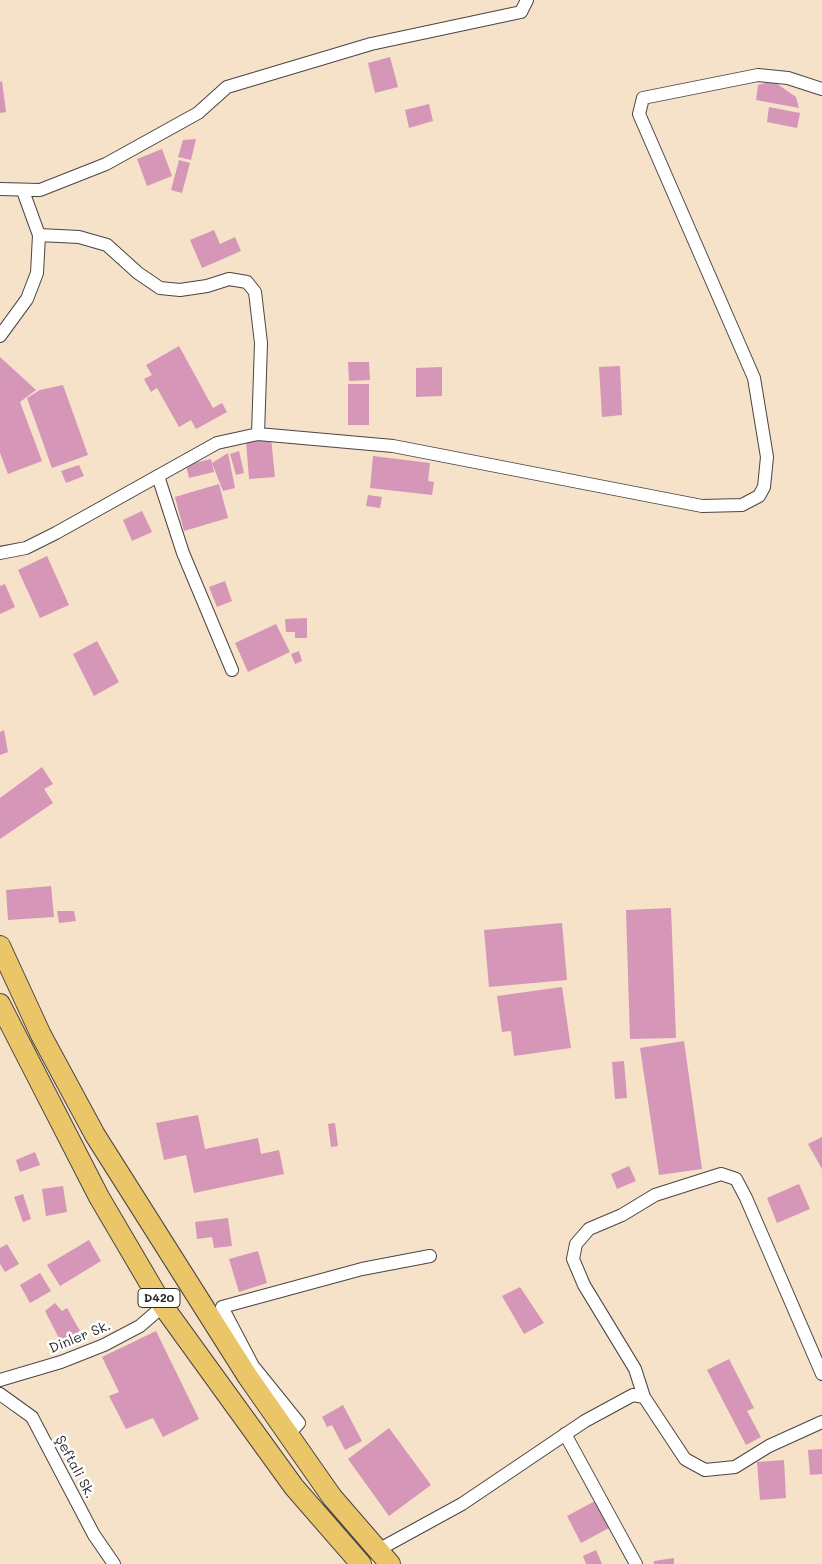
<!DOCTYPE html>
<meta charset="utf-8">
<style>
body{margin:0}
canvas{display:block;background:#f6e1c9}
</style>
<canvas width="822" height="1564"></canvas>
<script>
const c = document.querySelector('canvas').getContext('2d');
c.lineJoin = 'round';
function fill(path, color) { c.fillStyle = color; c.fill(path, 'evenodd'); }
const poly = rows => new Path2D(rows.map(r => 'M' + r).join(''));
function stroke(path, color, width, dash) { c.strokeStyle = color; c.lineWidth = width; c.lineCap = dash ? 'butt' : 'round'; c.setLineDash(dash || []); c.stroke(path); }
function write(font, color, halo, rows, align = 'center') {
  c.font = font + ' Mali,sans-serif'; c.lineWidth = 5; c.setLineDash([]); c.textBaseline = 'middle'; c.strokeStyle = halo; c.fillStyle = color; for (const [text, x, y, turn = 0] of rows) {
    c.save(); c.translate(x, y); c.rotate((+turn || 0) * Math.PI / 180); c.textAlign = isNaN(turn) ? turn : align; if (halo) c.strokeText(text, 0, 0); c.fillText(text, 0, 0); c.restore();
  }
}
const building = poly([
 [390,57,398,87,375,93,368,63],
 [2,81,6,112,0,113,0,82],
 [773,81,796,97,799,108,756,100,758,85],
 [429,104,433,121,409,128,405,110],
 [769,107,800,113,797,128,767,122],
 [196,139,191,160,178,157,183,140],
 [162,149,172,176,147,186,137,159],
 [179,160,190,163,182,193,171,190],
 [214,230,220,244,235,237,241,251,202,268,190,240],
 [179,346,213,408,222,403,227,412,196,429,191,420,179,427,157,388,151,392,144,379,152,375,146,365],
 [0,357,36,390,20,402,42,461,8,474,0,453],
 [348,362,369,362,370,380,349,381],
 [620,366,622,415,602,417,599,367],
 [442,367,442,396,416,397,416,368],
 [348,384,369,384,369,425,348,425],
 [63,385,88,455,52,468,27,398,40,390],
 [271,438,275,477,249,479,246,441],
 [239,451,244,473,236,475,230,454],
 [228,453,235,488,223,491,212,463],
 [373,456,430,463,428,481,434,482,432,495,370,488],
 [211,459,214,472,189,478,186,465],
 [79,465,84,476,66,483,61,471],
 [219,484,228,518,184,531,175,497],
 [368,495,382,497,380,508,366,506],
 [142,511,152,532,132,541,123,520],
 [47,556,69,605,40,618,18,570],
 [225,581,232,601,217,607,209,587],
 [5,584,15,607,0,614,0,586],
 [307,618,307,638,295,638,295,632,286,632,285,619],
 [276,624,290,652,248,672,235,643],
 [97,641,119,682,94,696,73,654],
 [299,651,302,661,295,664,291,654],
 [4,730,8,752,0,755,0,732],
 [42,767,53,784,44,789,53,803,0,839,0,798],
 [51,886,54,917,8,920,6,890],
 [671,908,676,1038,630,1039,626,910],
 [57,911,74,911,76,921,59,923],
 [562,923,567,980,489,987,484,930],
 [562,987,571,1048,514,1056,511,1031,502,1032,497,996],
 [684,1041,702,1169,659,1175,640,1048],
 [624,1061,627,1098,615,1099,612,1062],
 [198,1115,205,1149,258,1138,261,1154,279,1150,284,1174,194,1193,186,1155,164,1160,156,1123],
 [335,1123,338,1146,331,1147,328,1124],
 [822,1137,822,1169,808,1144],
 [35,1152,40,1165,20,1172,16,1160],
 [629,1166,636,1181,617,1189,611,1174],
 [799,1184,810,1209,777,1223,767,1198],
 [63,1186,67,1212,46,1216,42,1189],
 [23,1194,31,1219,23,1222,14,1197],
 [228,1218,232,1246,214,1248,212,1237,197,1239,195,1222],
 [89,1240,101,1261,60,1286,47,1265],
 [7,1244,19,1264,5,1272,0,1264,0,1248],
 [258,1251,267,1283,239,1292,229,1259],
 [40,1273,51,1291,30,1303,20,1285],
 [520,1287,544,1323,524,1334,502,1296],
 [55,1303,62,1311,67,1308,80,1331,61,1342,45,1311],
 [156,1331,199,1419,163,1437,153,1418,126,1429,109,1396,119,1392,102,1357],
 [729,1359,754,1408,747,1411,761,1437,746,1445,707,1370],
 [343,1405,362,1441,345,1450,332,1425,327,1427,322,1417],
 [389,1428,431,1485,389,1516,348,1459],
 [822,1449,822,1474,810,1475,808,1450],
 [784,1460,786,1498,760,1500,757,1462],
 [595,1501,609,1528,581,1543,567,1516],
 [596,1550,602,1564,586,1564,583,1556],
 [674,1558,674,1564,654,1564,654,1561]
]);
const minor = poly([
 [0,189,40,190,106,164,198,113,227,87,371,44,521,12,527,0],
 [39,235,79,237,107,245,138,273,160,288,180,290,207,286,229,279,247,282,255,292,261,343,258,434],
 [0,336,27,299,37,273,39,235,23,191],
 [158,476,183,553,232,670],
 [0,553,26,548,56,533,217,443,258,434,393,446,702,506,742,505,759,496,764,487,767,457,754,378,639,114,643,98,758,75,788,78,822,89],
 [0,1380,61,1362,104,1345,140,1326,163,1306],
 [0,1394,32,1417,94,1535,114,1564],
 [644,1397,635,1369,584,1285,573,1259,576,1244,589,1229,622,1215,655,1195,721,1174,736,1179,746,1198,822,1374],
 [565,1434,636,1564],
 [288,1435,299,1423,253,1366,222,1307,362,1269,430,1256],
 [378,1550,462,1504,585,1421,633,1395,644,1397,685,1459,705,1470,735,1467,769,1446,822,1422]
]);
const trunk = poly([
 [0,946,41,1035,95,1135,248,1377,332,1497,390,1564],
 [0,1004,99,1197,163,1306,294,1487,361,1564]
]);
const shields = [
 [159,1298,42]
];
const shieldNames = [
 ["D420",159,1298]
];
const streetNames = [
 ["Dinler Sk.",80,1337,-22],
 ["Şeftali Sk.",75,1467,62]
];
fill(building, '#d596b8');
stroke(minor, '#494643', 14);
stroke(trunk, '#494643', 22);
stroke(minor, '#fff', 12);
stroke(trunk, '#ebc669', 20);
for (const [x, y, w] of shields) { const box = new Path2D(); box.roundRect(x - w / 2, y - 9.5, w, 19, 4); c.fillStyle = '#fff'; c.fill(box); stroke(box, '#2b2b2b', 1); }
write('bold 12px', '#2b2b2b', null, shieldNames);
write('14px', '#2b2b2b', '#fff', streetNames);
</script>
